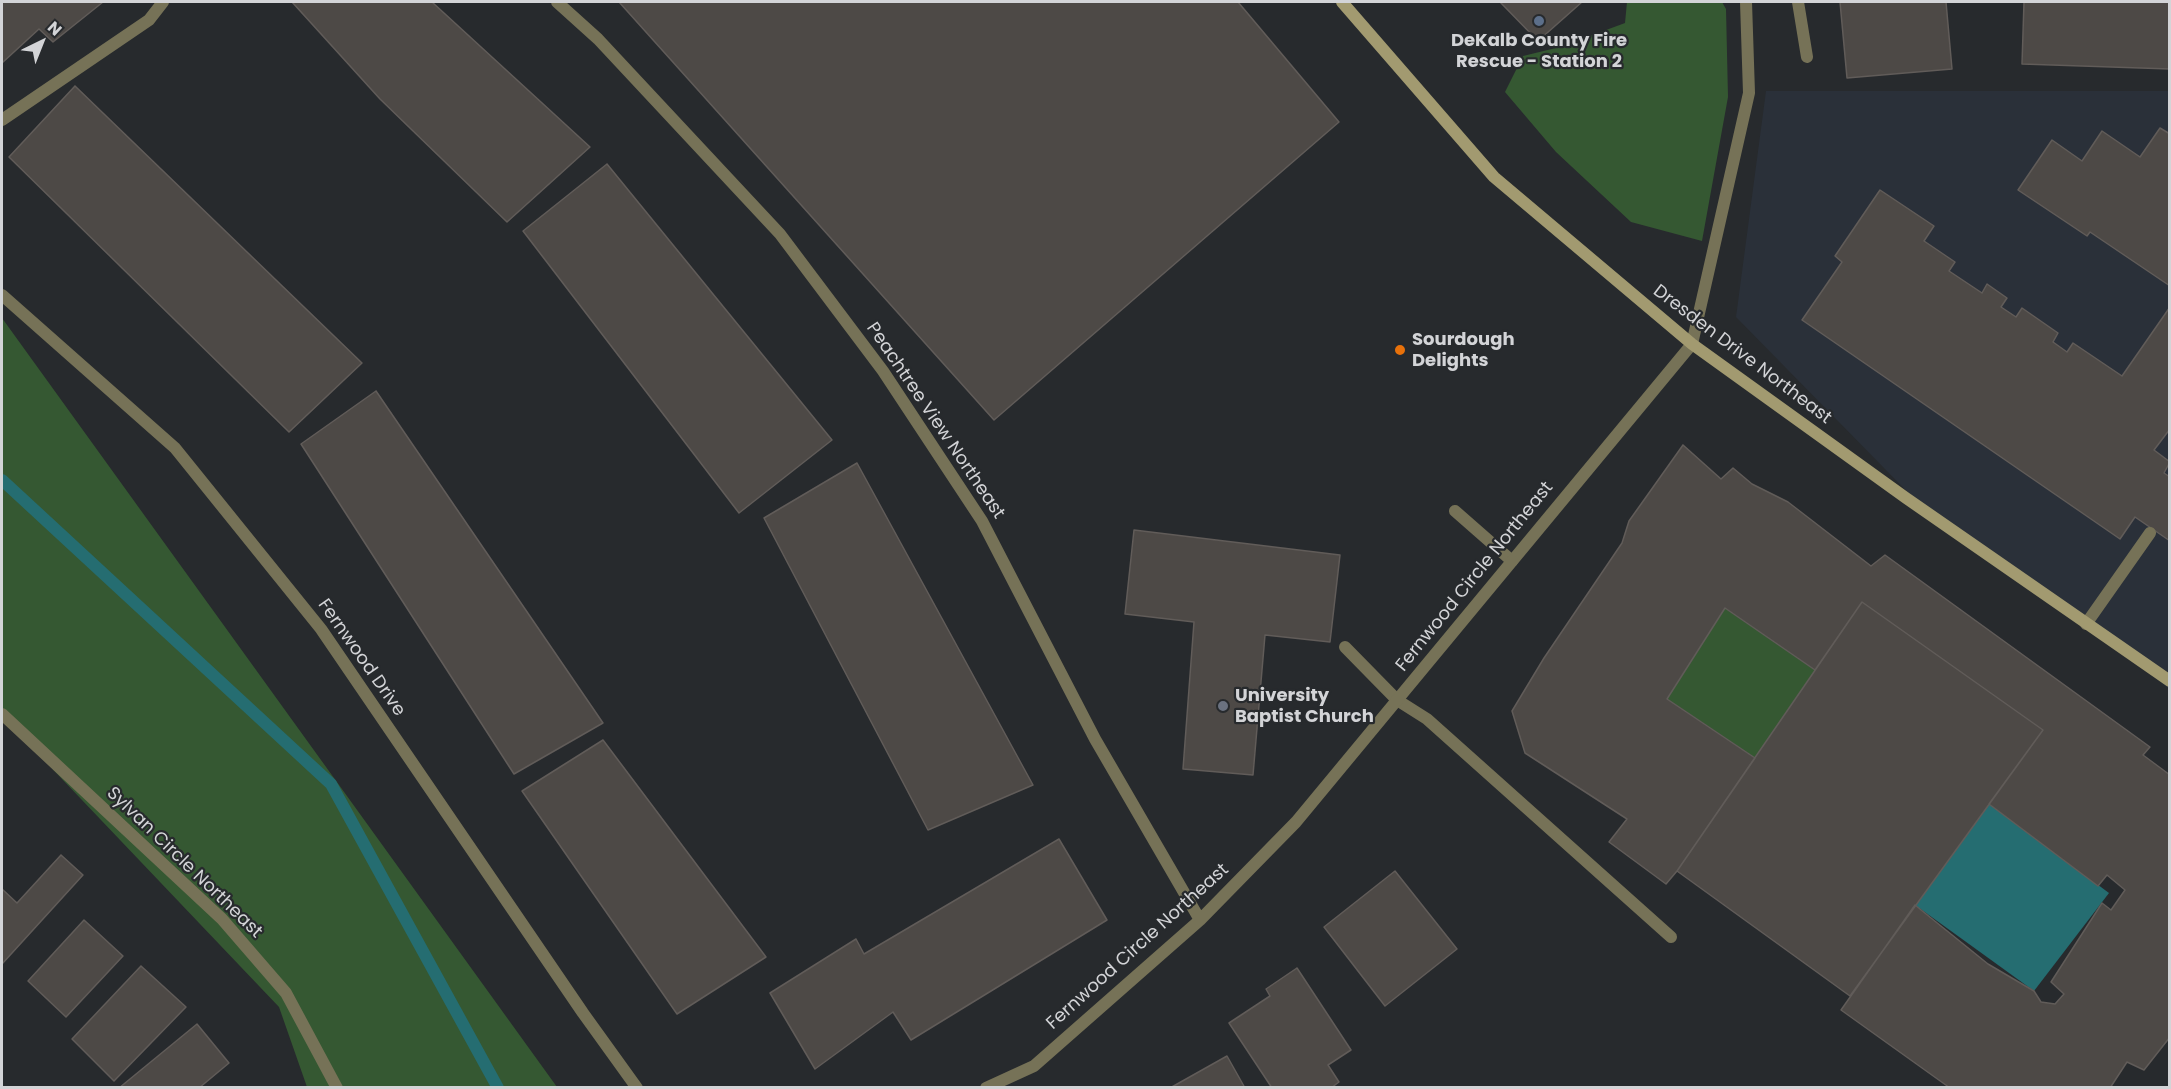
<!DOCTYPE html>
<style>
body{margin:0}
#map{position:relative;width:2171px;height:1089px;overflow:hidden;background:#272a2d;font-family:Poppins,sans-serif}
canvas{display:block}
.frame{position:absolute;inset:0;border:3px solid #d3d4d7;pointer-events:none}
.north{position:absolute;left:12px;top:12px;width:60px;height:60px;-webkit-text-stroke:4px #272a2d;paint-order:stroke;rotate:43deg;font-size:16px;font-weight:700;line-height:24px;text-align:center;color:#d3d4d7}
.north::after{content:'';display:block;margin:auto;width:21px;height:27px;background:#d3d4d7;clip-path:polygon(50% 0,100% 100%,50% 72%,0 100%)}
</style>
<div id="map">
<canvas width="2171" height="1089"></canvas>
<div class="frame"></div>
<div class="north">N</div>
</div>
<script>
const c = document.querySelector('canvas').getContext('2d');
c.lineJoin = 'round';
function fill(path, color) { c.fillStyle = color; c.fill(path, 'evenodd'); }
const poly = rows => new Path2D(rows.map(r => 'M' + r).join(''));
function stroke(path, color, width, dash) { c.strokeStyle = color; c.lineWidth = width; c.lineCap = dash ? 'butt' : 'round'; c.setLineDash(dash || []); c.stroke(path); }
function write(font, color, halo, rows, align = 'center') {
  c.font = font + ' Poppins,sans-serif'; c.lineWidth = 4.5; c.setLineDash([]); c.textBaseline = 'middle'; c.strokeStyle = halo; c.fillStyle = color; for (const [text, x, y, turn = 0] of rows) {
    c.save(); c.translate(x, y); c.rotate((+turn || 0) * Math.PI / 180); c.textAlign = isNaN(turn) ? turn : align; if (halo) c.strokeText(text, 0, 0); c.fillText(text, 0, 0); c.restore();
  }
}
const built = poly([
 [1766,91,2169,91,2169,689,2113,642,1934,519,1736,317]
]);
const green = poly([
 [1627,2,1722,2,1726,9,1728,97,1702,241,1631,222,1556,152,1505,92,1523,56,1560,47,1625,23],
 [2,318,557,1087,307,1087,279,1007,2,716],
 [1725,608,1815,670,1755,758,1667,699]
]);
const water = poly([
 [1989,804,2109,893,2034,991,1915,905]
]);
const stream = poly([
 [2,480,331,784,498,1088]
]);
const building = poly([
 [2,2,103,2,53,42,39,29,2,63,2,2],
 [292,2,432,2,590,147,507,222,380,99,292,2],
 [619,2,1238,2,1339,122,994,420,619,2],
 [1500,2,1582,2,1538,41,1500,2],
 [1840,2,1946,2,1952,69,1847,78,1840,2],
 [2024,2,2170,2,2170,69,2022,64,2024,2],
 [75,86,362,363,289,432,9,157,75,86],
 [2160,128,2170,134,2170,286,2090,232,2087,236,2018,190,2052,140,2082,161,2102,131,2140,157,2160,128],
 [607,164,832,440,739,513,523,231,607,164],
 [1880,190,1934,226,1924,241,1955,262,1949,271,1982,293,1987,284,2007,298,2001,307,2016,317,2022,308,2058,333,2053,342,2067,352,2073,343,2122,376,2170,307,2170,429,2154,450,2170,462,2164,473,2170,477,2170,541,2135,517,2120,539,1802,320,1842,262,1835,256,1880,190],
 [376,391,603,723,514,774,301,444,376,391],
 [1683,445,1721,479,1733,468,1752,484,1788,502,1871,566,1885,555,2150,747,2143,755,2170,775,2170,1037,2144,1070,2127,1062,2110,1088,1950,1088,1841,1010,1915,905,1988,964,2034,991,2041,1002,2055,1004,2064,994,2051,982,2102,903,2111,910,2125,890,2107,875,2098,886,1989,804,2043,730,1862,602,1815,670,1725,608,1667,699,1755,758,1677,871,1666,884,1609,842,1627,819,1525,753,1512,711,1544,658,1622,543,1629,521,1683,445],
 [857,463,1033,785,928,830,764,518,857,463],
 [1134,530,1340,555,1330,642,1265,635,1253,775,1183,769,1194,622,1125,614,1134,530],
 [1862,602,2043,730,1850,996,1677,871,1862,602],
 [603,740,766,957,677,1014,522,791,603,740],
 [1059,839,1107,920,911,1040,893,1012,815,1069,770,993,856,939,864,954,1059,839],
 [61,855,83,875,2,964,2,889,17,903,61,855],
 [1395,871,1457,949,1385,1006,1324,927,1395,871],
 [84,920,123,956,66,1017,28,981,84,920],
 [141,966,186,1007,114,1081,72,1039,141,966],
 [1297,968,1351,1050,1328,1065,1339,1082,1331,1088,1272,1088,1229,1023,1270,996,1266,989,1297,968],
 [197,1024,229,1063,199,1088,119,1088,197,1024],
 [1227,1056,1245,1088,1170,1088,1227,1056]
]);
const lane = poly([
 [2,120,149,20,163,2],
 [1455,511,1512,561],
 [2086,624,2150,533],
 [1345,647,1397,700,1427,719,1671,937]
]);
const street = poly([
 [557,2,598,39,780,234,883,371,982,521,1095,739,1200,920],
 [1798,2,1807,57],
 [2,295,175,448,321,629,583,1013,637,1088],
 [2,714,222,919,286,993,337,1088],
 [986,1088,1034,1066,1200,920,1296,822,1692,344,1749,93,1746,2]
]);
const secondary = poly([
 [1342,2,1494,177,1692,344,1906,498,2170,681]
]);
const markers = [
 [1539,21,6,"#5c6f8a"],
 [1400,350,6,"#e8710a"],
 [1223,706,6,"#6b7280"]
];
const poiNames = [
 ["DeKalb County Fire",1539,41,"center"],
 ["Rescue - Station 2",1539,62,"center"],
 ["Sourdough",1412,340],
 ["Delights",1412,361],
 ["University",1235,696],
 ["Baptist Church",1235,717]
];
const streetNames = [
 ["Dresden Drive Northeast",1742,355,37],
 ["Peachtree View Northeast",935,421,56],
 ["Fernwood Circle Northeast",1475,577,-51],
 ["Fernwood Drive",361,658,55],
 ["Sylvan Circle Northeast",184,863,44],
 ["Fernwood Circle Northeast",1138,947,-42]
];
fill(built, '#2a3039');
fill(green, '#355832');
fill(water, '#256d71');
stroke(stream, '#256d71', 12);
fill(building, '#4d4946');
stroke(building, '#615c59', 1.5);
stroke(lane, '#767257', 12);
stroke(street, '#767257', 12);
stroke(secondary, '#a29a70', 12);
for (const [x, y, r, color] of markers) { const dot = new Path2D(); dot.arc(x, y, r, 0, 2 * Math.PI); c.fillStyle = color; c.fill(dot); stroke(dot, '#272a2d', 2); }
write('bold 18px', '#d3d4d7', '#272a2d', poiNames, 'left');
write('18px', '#d3d4d7', '#272a2d', streetNames);
</script>
